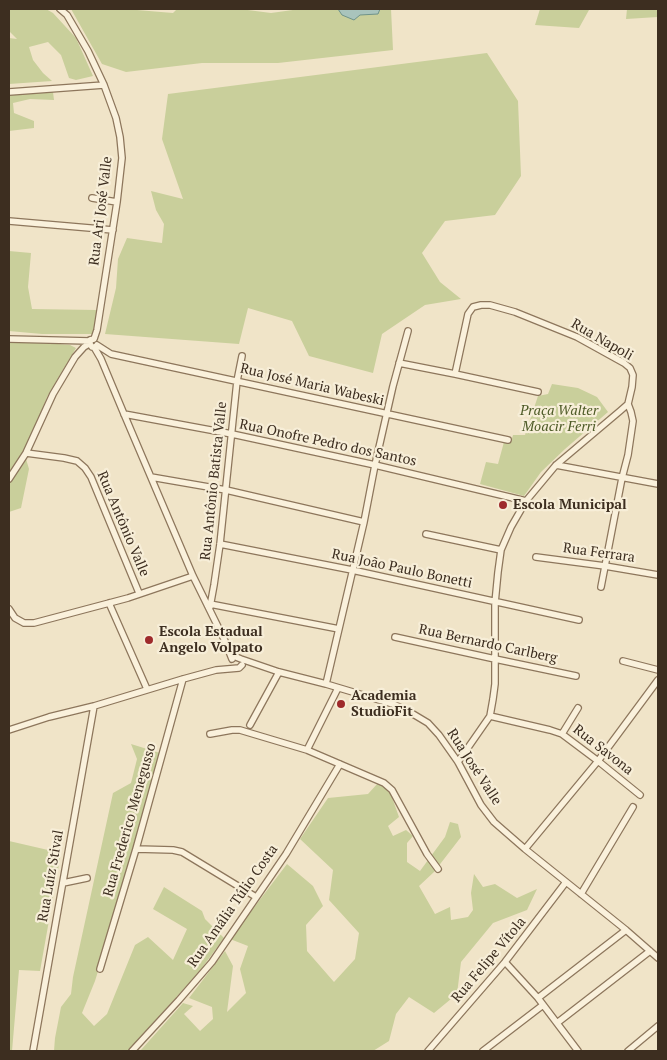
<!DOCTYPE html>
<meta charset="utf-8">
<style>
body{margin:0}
#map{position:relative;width:667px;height:1060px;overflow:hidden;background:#f0e4c8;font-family:"PT Serif",serif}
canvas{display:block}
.frame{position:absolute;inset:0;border:10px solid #3d2e20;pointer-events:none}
</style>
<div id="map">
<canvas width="667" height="1060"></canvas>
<div class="frame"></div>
</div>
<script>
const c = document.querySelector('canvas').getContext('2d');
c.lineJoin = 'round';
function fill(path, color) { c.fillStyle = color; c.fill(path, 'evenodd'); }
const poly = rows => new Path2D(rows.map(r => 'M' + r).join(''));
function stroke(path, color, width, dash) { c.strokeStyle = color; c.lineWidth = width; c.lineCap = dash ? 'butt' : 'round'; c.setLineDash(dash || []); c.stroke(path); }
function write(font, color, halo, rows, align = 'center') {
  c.font = font + ' "PT Serif",serif'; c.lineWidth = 4.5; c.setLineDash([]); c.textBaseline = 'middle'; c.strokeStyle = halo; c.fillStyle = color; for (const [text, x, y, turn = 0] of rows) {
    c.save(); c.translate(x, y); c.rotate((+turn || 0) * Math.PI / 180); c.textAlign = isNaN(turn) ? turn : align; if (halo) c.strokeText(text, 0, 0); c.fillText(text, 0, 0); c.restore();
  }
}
const green = poly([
 [9,9,46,9,53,13,76,38,93,76,76,80,69,78,61,55,48,42,29,47,33,60,43,73,52,81,9,84,9,38,17,39,9,31],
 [71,9,125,9,173,13,177,9,240,9,271,13,300,9,391,9,393,50,278,63,202,63,126,72,102,64],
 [540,9,589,9,589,10,579,28,535,25],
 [627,9,658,9,658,17,626,19],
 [487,53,518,101,521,176,495,215,445,221,422,253,440,282,461,299,425,305,382,334,373,373,309,356,292,321,248,308,239,344,105,334,116,288,118,259,127,238,162,243,164,224,156,210,151,191,183,199,162,139,168,94],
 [53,92,54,100,30,99,13,103,14,113,34,121,34,128,9,131,9,94],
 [9,251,31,253,28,287,32,309,97,310,94,334,42,334,9,331],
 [9,340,70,345,76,348,47,397,33,433,24,452,29,469,21,508,9,512],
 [552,384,578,388,597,397,608,412,565,449,541,472,524,496,480,484,486,462,498,464,504,442,511,442,513,435,525,435,538,396,548,394],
 [131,744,160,753,149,798,107,942,95,981,82,1013,94,1026,107,1014,135,945,148,937,173,960,187,929,153,909,164,887,202,911,205,919,224,938,199,972,128,1051,54,1051,55,1038,61,1007,71,994,73,977,113,793,131,783,137,759],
 [378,783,389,789,399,817,388,826,393,836,406,830,413,836,407,843,407,862,420,871,445,837,450,822,458,824,461,837,434,872,419,886,435,914,450,907,451,920,468,917,473,910,471,893,474,874,483,887,495,884,517,898,537,889,527,910,493,923,461,962,457,994,434,1013,409,997,396,1014,389,1041,373,1051,140,1051,183,1003,193,1006,184,1014,200,1031,213,1019,212,1007,189,998,225,951,233,966,227,1012,246,993,240,969,248,946,230,939,287,864,313,886,323,906,306,925,307,951,334,982,355,959,359,933,329,900,333,870,300,839,328,798,368,794],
 [9,841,61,853,40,971,19,970,12,1051,9,1051]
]);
const water = poly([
 [338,9,380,9,378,14,360,15,354,20,342,15,338,9]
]);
const minor = poly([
 [60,9,67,15,88,51,104,85,116,118,120,137,122,158,117,202,97,330,94,339,90,340,90,344,92,347,94,347,101,359,124,414,193,576,225,641,232,659],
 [9,92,104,85],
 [92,198,117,202],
 [9,221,113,230],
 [9,339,90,341],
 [97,345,111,354,508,440],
 [399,363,455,374,538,392],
 [455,374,468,314,473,307,481,305,490,305,515,312,577,337,624,363,630,368,633,375,632,387,628,404,631,412,633,421,628,455,622,478,601,587],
 [124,414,232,434,375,465,526,501],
 [26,453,64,458,77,461,85,468,91,477,139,593],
 [556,465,658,484],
 [151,477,226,490,364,522],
 [9,479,26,453,53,394,75,357,84,347,89,344],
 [426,534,501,550],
 [220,544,352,570,579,620],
 [536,557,605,566,658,575],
 [109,603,147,689],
 [210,604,339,629],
 [210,607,214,585,220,544,237,381,242,356],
 [9,609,15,618,24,623,34,623,128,598,193,576],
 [395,637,495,659,576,676],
 [230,648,236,657,241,659,279,672,326,684,393,704,408,711,428,723,439,735,458,762,481,805,494,822,525,849,626,930,658,958],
 [623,661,658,670],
 [326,684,364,522,375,465,393,386,408,331],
 [490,716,550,730,562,734,598,761,640,795],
 [250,725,279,672],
 [9,730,49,717,94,706,183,679,216,670,239,668,242,665],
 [210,734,232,730,240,730,250,733,307,750,384,783,392,790,427,854,438,869],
 [562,734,578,708],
 [307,750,338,688],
 [458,762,490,716,493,699,495,684,495,603,498,572,501,550,511,527,526,501,556,465,620,411,628,404],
 [136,849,173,850,182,852,256,897],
 [525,849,598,761,658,680],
 [63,883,87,878],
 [581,894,633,807],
 [505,962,538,998,578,1051],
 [100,969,136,849,183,679],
 [538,998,626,930],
 [557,1023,650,951],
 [33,1051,94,706],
 [132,1051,179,1000,212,962,286,854,340,764],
 [428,1051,505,962,566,882],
 [483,1051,543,1005],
 [628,1051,658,1026]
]);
const markers = [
 [503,505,5,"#9e2a2b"],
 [149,640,5,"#9e2a2b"],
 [341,704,5,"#9e2a2b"]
];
const streetNames = [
 ["Rua Ari José Valle",101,211,-83],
 ["Rua Napoli",602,340,30],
 ["Rua José Maria Wabeski",312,385,13],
 ["Rua Onofre Pedro dos Santos",328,443,12],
 ["Rua Antônio Batista Valle",214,481,-84],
 ["Rua Antônio Valle",123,524,67],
 ["Rua Ferrara",599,553,8],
 ["Rua João Paulo Bonetti",402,569,12],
 ["Rua Bernardo Carlberg",488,644,12],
 ["Rua Savona",603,750,38],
 ["Rua José Valle",474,767,57],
 ["Rua Frederico Menegusso",130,820,-74],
 ["Rua Luíz Stival",51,876,-80],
 ["Rua Amália Túlio Costa",233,906,-55],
 ["Rua Felipe Vítola",489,960,-50]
];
const parkNames = [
 ["Praça Walter",559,411],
 ["Moacir Ferri",559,427]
];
const poiNames = [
 ["Escola Municipal",513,505],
 ["Escola Estadual",159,632],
 ["Angelo Volpato",159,648],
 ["Academia",351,696],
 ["StudioFit",351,712]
];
fill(green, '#c9cf9b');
fill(water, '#a9c4bc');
stroke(water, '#6f938a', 1);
stroke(minor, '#8d765c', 8);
stroke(minor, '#faf1dc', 5.5);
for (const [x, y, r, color] of markers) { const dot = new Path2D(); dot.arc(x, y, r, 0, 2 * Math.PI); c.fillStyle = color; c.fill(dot); stroke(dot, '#f7eed8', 2); }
write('14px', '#3d2e20', '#f7eed8', streetNames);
write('italic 14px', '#4d5a26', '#f7eed8', parkNames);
write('bold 14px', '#3d2e20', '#f7eed8', poiNames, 'left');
</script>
